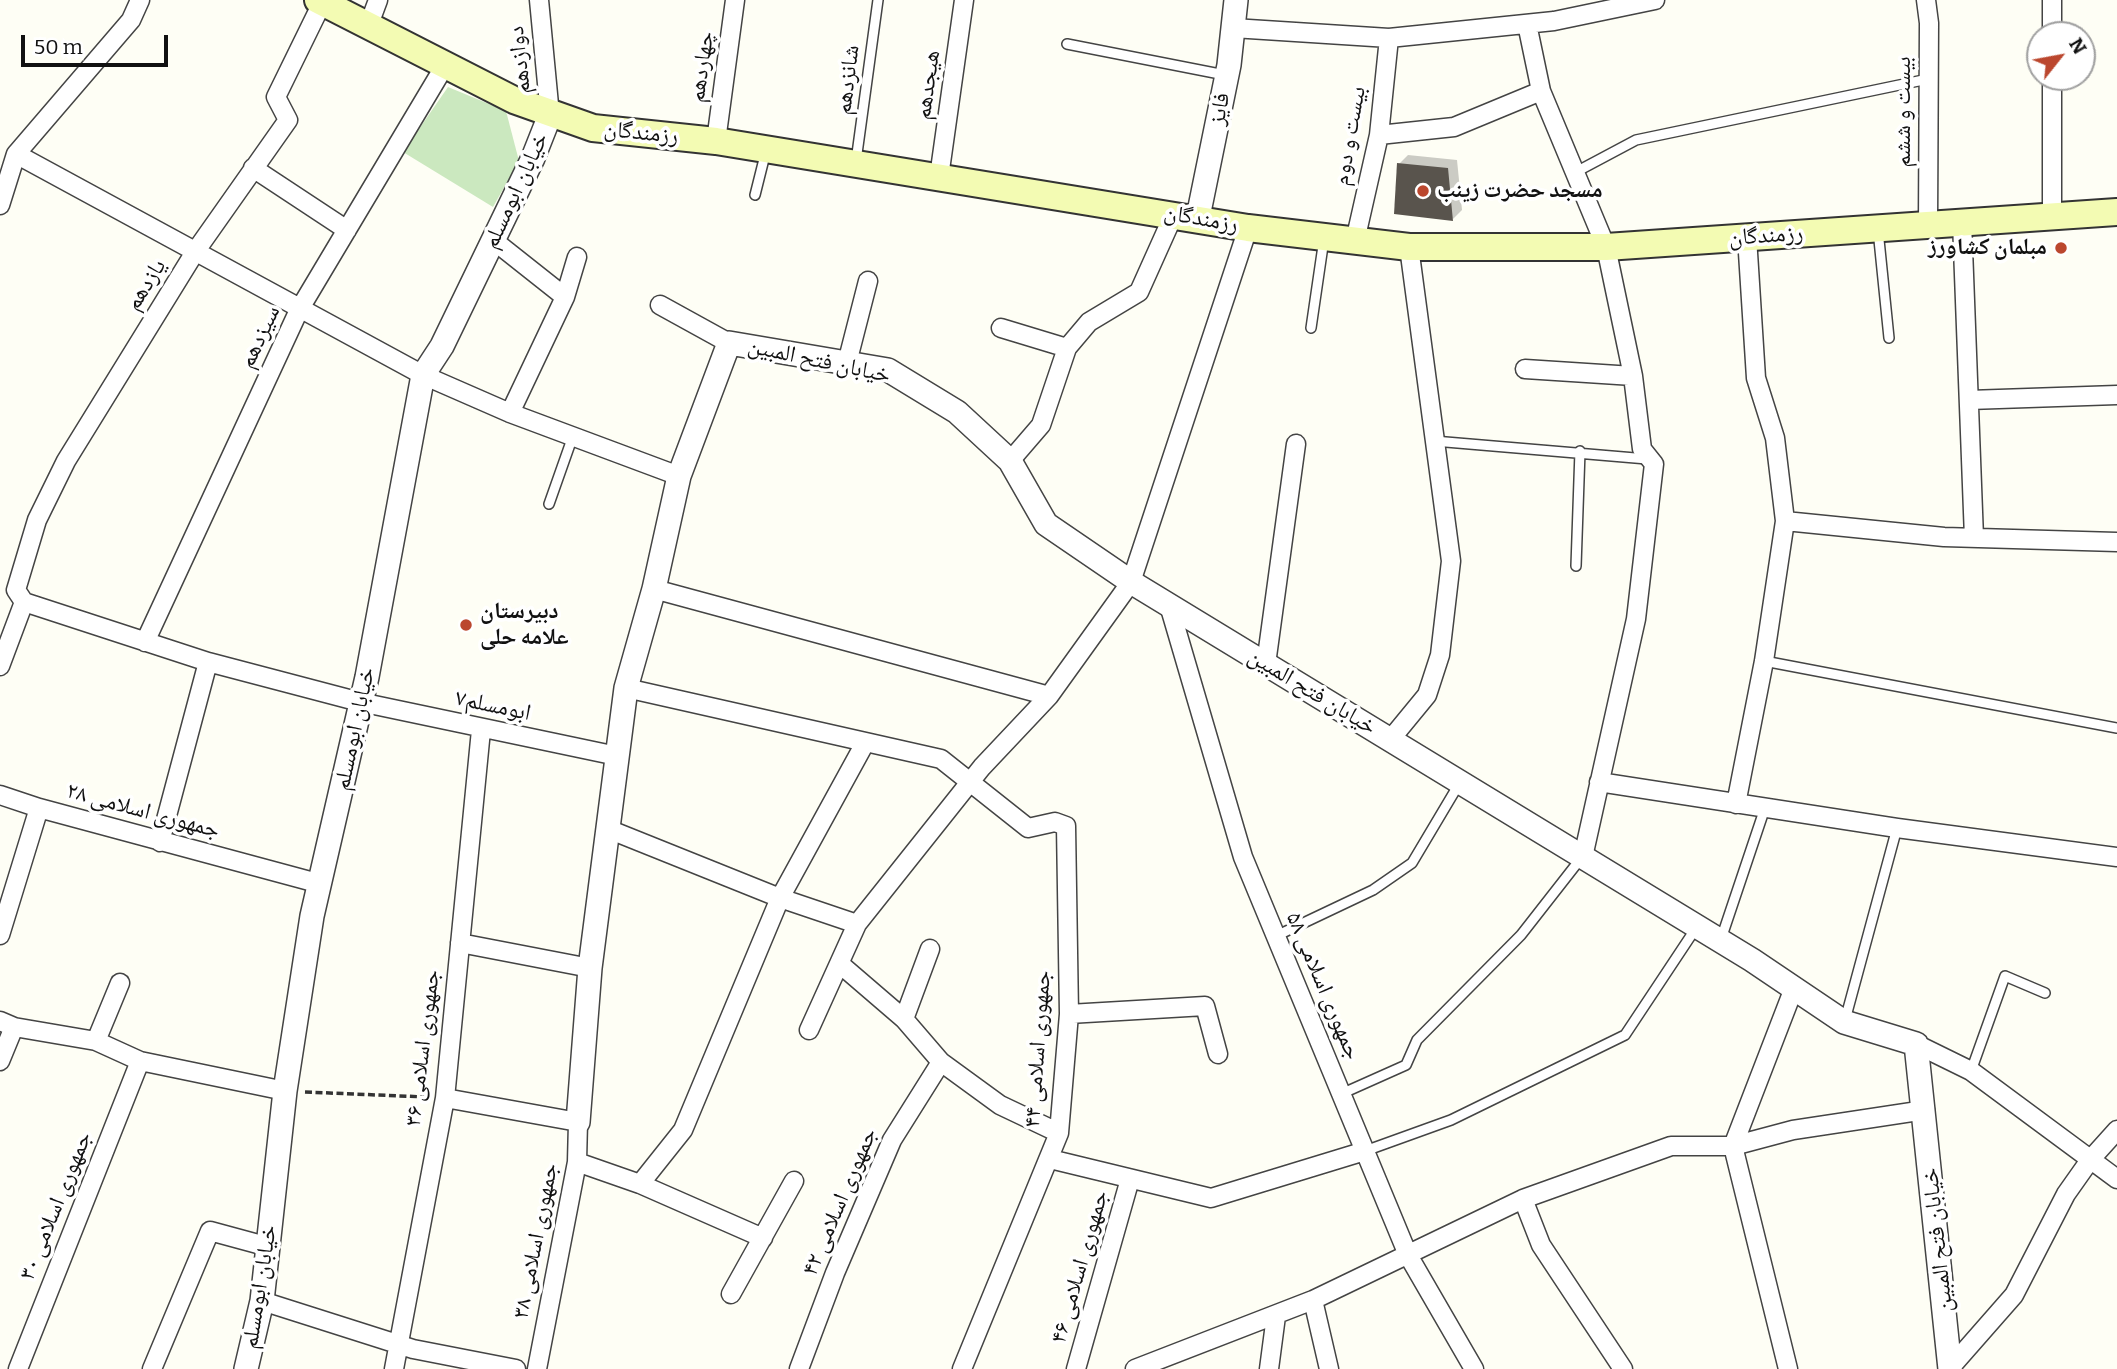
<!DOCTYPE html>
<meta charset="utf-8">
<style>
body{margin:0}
#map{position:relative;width:2117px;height:1369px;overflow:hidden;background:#fefef5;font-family:Bitter,serif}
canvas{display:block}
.north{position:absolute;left:2026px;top:21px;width:70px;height:70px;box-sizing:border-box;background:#fff;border:2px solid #a0a0a0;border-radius:50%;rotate:59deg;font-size:19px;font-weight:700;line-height:28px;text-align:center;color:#111}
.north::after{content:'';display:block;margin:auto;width:24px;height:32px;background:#bb472e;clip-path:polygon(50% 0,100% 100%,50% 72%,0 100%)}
.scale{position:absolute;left:21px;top:35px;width:147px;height:32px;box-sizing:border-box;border:4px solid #111;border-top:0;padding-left:9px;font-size:21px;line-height:24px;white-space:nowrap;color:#111;-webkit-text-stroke:5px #fff;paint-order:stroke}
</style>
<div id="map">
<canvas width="2117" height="1369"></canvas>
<div class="north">N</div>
<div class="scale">50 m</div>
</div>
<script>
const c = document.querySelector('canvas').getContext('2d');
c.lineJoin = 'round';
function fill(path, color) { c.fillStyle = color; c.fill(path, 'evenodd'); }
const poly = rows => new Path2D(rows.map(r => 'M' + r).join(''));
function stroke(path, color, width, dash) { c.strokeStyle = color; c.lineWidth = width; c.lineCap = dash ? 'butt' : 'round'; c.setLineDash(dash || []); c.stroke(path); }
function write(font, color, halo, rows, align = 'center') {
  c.font = font + ' Bitter,"Noto Naskh Arabic",serif'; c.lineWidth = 7; c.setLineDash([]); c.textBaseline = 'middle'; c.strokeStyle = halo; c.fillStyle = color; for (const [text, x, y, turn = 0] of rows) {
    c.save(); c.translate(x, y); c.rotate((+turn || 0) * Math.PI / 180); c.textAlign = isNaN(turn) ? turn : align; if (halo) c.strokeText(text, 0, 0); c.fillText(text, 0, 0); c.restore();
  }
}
const green = poly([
 [448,87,506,111,519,161,493,207,403,152]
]);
const shadow = poly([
 [1408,155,1457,160,1462,210,1453,219,1399,164]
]);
const building = poly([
 [1397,163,1448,168,1453,221,1394,214]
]);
const path = poly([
 [305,1092,426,1097]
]);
const service = poly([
 [1067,44,1225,75],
 [856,161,878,0],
 [1574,173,1636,140,1928,79],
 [755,195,766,151],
 [1878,230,1889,338],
 [1311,328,1324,239],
 [1434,441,1647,459],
 [549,504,573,436],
 [1576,566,1580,451],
 [1764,661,2117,728],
 [1276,936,1373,890,1412,863,1459,784],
 [1721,939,1765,808],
 [1845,1020,1897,828],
 [1971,1071,2005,976,2045,993],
 [1341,1094,1406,1065,1417,1040,1521,935,1582,857],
 [1365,1151,1451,1120,1625,1035,1696,928]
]);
const minor = poly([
 [539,0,550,115],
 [1926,0,1929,23,1928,225],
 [1527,24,1541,91,1606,247,1633,376,1642,449,1654,464,1636,619,1583,857],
 [368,27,378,0],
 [1233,28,1389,38,1554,21,1655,0],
 [2052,35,2052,0],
 [1379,135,1454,127,1541,91],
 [716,141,735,0],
 [16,154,423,375,510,413,679,476],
 [253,168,347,230],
 [939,177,964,0],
 [0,205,16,154,131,20,140,0],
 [2052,216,2052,77],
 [1962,222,1974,538],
 [493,240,565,297],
 [1355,241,1379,135,1389,38],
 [660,305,729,343],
 [1001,328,1067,348],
 [847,363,868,281],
 [1525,369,1633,376],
 [1969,400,2117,395],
 [510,413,565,297,577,257],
 [1010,461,1041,425,1067,348,1089,322,1139,292,1174,214],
 [1785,521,1944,537,2117,542],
 [654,589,1049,696],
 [24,602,16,590,37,520,66,461,195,252,288,120,276,97,322,3],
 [1169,605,1243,857,1408,1255,1474,1369],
 [145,642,299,310,444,67],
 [1266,664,1296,444],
 [0,666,24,602,208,662,360,702,617,756],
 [626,688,941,759,1028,828,1055,822,1066,826,1069,1014,1059,1133,962,1369],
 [1390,740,1427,695,1440,655,1451,561,1409,247],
 [1599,782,1897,828,2117,857],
 [0,795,39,808],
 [1736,804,1764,661,1785,521,1775,438,1756,378,1747,237],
 [608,829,780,898,857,924],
 [160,842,208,662],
 [0,935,39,808,321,884],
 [460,943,590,968],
 [840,964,904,1019,941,1062,1000,1105,1059,1133],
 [1069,1014,1205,1006,1218,1054],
 [904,1019,930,949],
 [0,1021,14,1027,0,1061],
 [14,1027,96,1041,140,1061,285,1091],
 [809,1030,857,924,982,767,1049,696,1131,582,1248,228],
 [96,1041,120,983],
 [1916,1044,1971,1071,2117,1179],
 [445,1098,578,1122,577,1162,537,1369],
 [1050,1159,1211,1198,1365,1151],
 [577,1162,640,1184,763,1238],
 [640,1184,683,1130,780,898,865,743],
 [1523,1199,1541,1245,1623,1369],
 [731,1294,794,1181],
 [1313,1300,1329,1369],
 [262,1301,413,1349,516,1369],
 [1950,1368,2014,1295,2066,1194,2090,1160,2117,1130],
 [18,1369,140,1061],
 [152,1369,210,1231,269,1247],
 [394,1369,445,1098,481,730],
 [799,1369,835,1273,892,1140,941,1062],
 [1076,1369,1130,1179],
 [1135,1369,1313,1300,1523,1199,1671,1146,1733,1146,1793,1130,1925,1110],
 [1269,1369,1276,1316],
 [1788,1369,1733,1146,1794,988]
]);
const tertiary = poly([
 [1198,217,1229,65,1236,0],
 [578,1122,590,968,626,688,654,589,679,476,729,343,888,370,957,412,1010,461,1046,524,1131,582,1752,960,1844,1022,1916,1044,1950,1369],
 [246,1369,262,1301,285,1091,312,916,367,677,423,375,442,346,533,158,550,115]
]);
const secondary = poly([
 [318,0,514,100,593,128,716,141,1248,228,1409,247,1606,247,2117,212]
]);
const markers = [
 [1423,191,7,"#bb472e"],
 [2061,248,7,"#bb472e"],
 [466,625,7,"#bb472e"]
];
const streetNames = [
 ["دوازدهم",520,60,-96],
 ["چهاردهم",702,67,-82],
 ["شانزدهم",848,80,-83],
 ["هیجدهم",928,85,-82],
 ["فایز",1220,109,-79],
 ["بیست و ششم",1904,112,-90],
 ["رزمندگان",641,133,6],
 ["بیست و دوم",1350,136,-80],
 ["خیابان ابومسلم",516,191,-65],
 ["رزمندگان",1201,219,10],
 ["رزمندگان",1766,236,-4],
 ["یازدهم",146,285,-58],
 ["سیزدهم",260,337,-65],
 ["خیابان فتح المبین",819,361,12],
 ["خیابان فتح المبین",1312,692,31],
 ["ابومسلم۷",493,706,12],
 ["خیابان ابومسلم",355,729,-78],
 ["جمهوری اسلامی ۲۸",143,811,15],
 ["جمهوری اسلامی ۵۸",1323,986,67],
 ["جمهوری اسلامی ۳۶",423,1048,-83],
 ["جمهوری اسلامی ۴۴",1038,1049,-86],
 ["جمهوری اسلامی ۴۲",840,1202,-67],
 ["جمهوری اسلامی ۳۰",56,1206,-68],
 ["خیابان فتح المبین",1938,1240,-96],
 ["جمهوری اسلامی ۳۸",536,1241,-79],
 ["جمهوری اسلامی ۴۶",1080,1267,-74],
 ["خیابان ابومسلم",260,1287,-81]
];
const poiNames = [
 ["مسجد حضرت زینب",1437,191],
 ["مبلمان کشاورز",2047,248,"right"],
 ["دبیرستان",480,612],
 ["علامه حلی",480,638]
];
fill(green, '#cbe8bf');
fill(shadow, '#0003');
fill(building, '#59544d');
stroke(service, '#444', 12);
stroke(minor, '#444', 21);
stroke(tertiary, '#444', 26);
stroke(secondary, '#333', 30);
stroke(path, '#333', 3.5, [7, 3.5]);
stroke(service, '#fff', 9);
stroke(minor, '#fff', 18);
stroke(tertiary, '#fff', 23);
stroke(secondary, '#f3fbb3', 26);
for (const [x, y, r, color] of markers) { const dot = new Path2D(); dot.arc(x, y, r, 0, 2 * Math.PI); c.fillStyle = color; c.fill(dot); stroke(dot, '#fff', 2.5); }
write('23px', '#111', '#fff', streetNames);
write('bold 23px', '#111', '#fff', poiNames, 'left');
</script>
